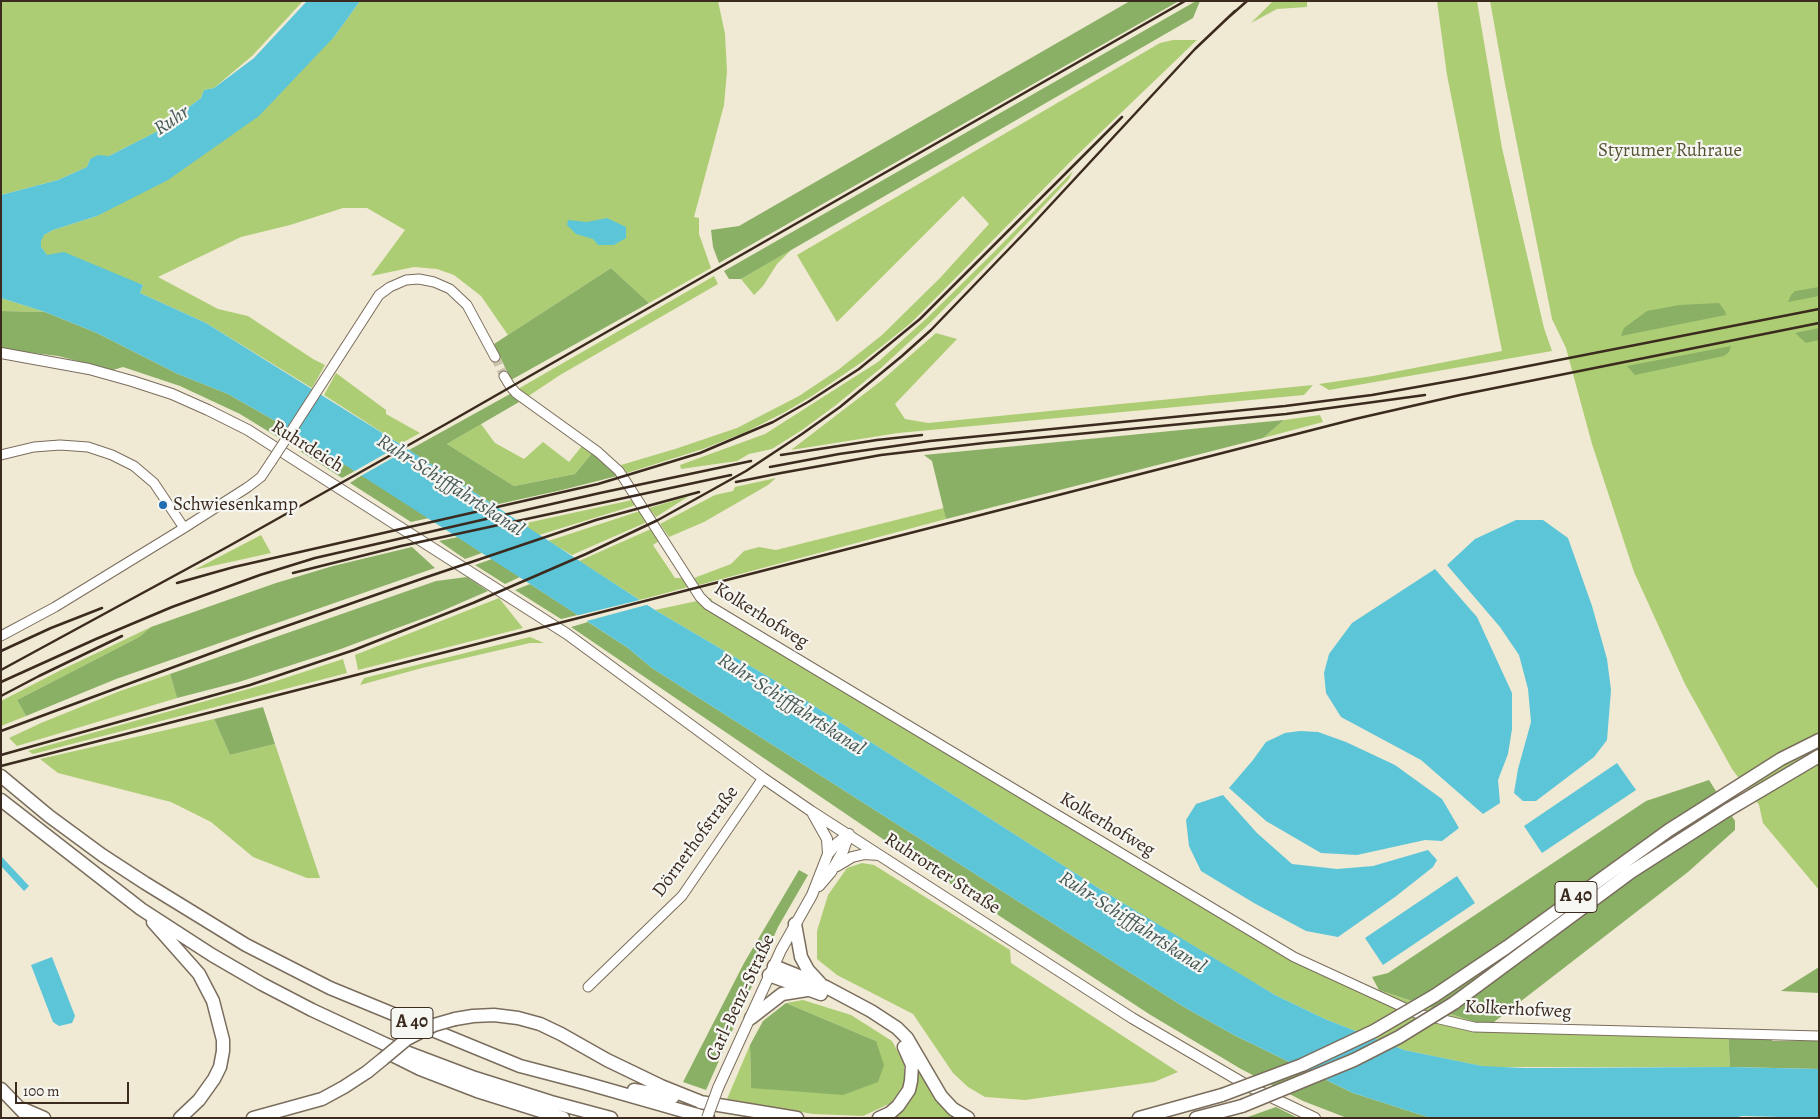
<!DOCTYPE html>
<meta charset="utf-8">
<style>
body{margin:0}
#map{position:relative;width:1820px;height:1119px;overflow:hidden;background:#f0e9d3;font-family:Alegreya,serif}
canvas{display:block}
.frame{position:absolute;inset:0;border:2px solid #3b2a1e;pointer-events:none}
.scale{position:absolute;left:15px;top:1082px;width:114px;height:22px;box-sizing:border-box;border:2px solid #3b2a1e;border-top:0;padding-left:6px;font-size:15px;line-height:18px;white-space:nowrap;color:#3b2a1e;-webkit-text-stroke:4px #f6f6f2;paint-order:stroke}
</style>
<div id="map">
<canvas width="1820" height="1119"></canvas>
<div class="frame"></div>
<div class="scale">100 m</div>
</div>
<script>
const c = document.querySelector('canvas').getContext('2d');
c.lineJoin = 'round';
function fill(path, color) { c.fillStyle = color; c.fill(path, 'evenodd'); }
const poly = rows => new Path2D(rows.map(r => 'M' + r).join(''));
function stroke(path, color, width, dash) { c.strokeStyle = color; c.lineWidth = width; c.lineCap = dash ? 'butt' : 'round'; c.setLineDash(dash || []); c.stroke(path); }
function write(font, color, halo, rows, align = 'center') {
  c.font = font + ' Alegreya,serif'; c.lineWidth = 4.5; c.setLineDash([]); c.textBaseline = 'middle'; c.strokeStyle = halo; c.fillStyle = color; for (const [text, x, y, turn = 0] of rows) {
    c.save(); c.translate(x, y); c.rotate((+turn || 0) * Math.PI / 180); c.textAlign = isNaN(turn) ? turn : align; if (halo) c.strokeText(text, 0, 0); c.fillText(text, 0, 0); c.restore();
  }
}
const green = poly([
 [1,1,303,1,252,56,214,88,204,90,201,98,156,132,109,156,90,159,87,167,58,180,1,195],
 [360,1,718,1,725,34,727,71,724,105,694,217,699,218,699,234,711,268,649,303,611,268,508,335,481,296,454,275,437,269,414,267,371,276,405,230,367,208,343,208,290,225,241,237,158,277,218,309,248,316,313,359,325,365,312,388,206,323,140,293,143,285,47,256,41,247,40,241,44,235,53,230,97,216,334,37],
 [1273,1,1307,1,1307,7,1277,9,1251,23],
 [1437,1,1477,1,1502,148,1544,328,1552,351,1329,390,1319,384,1373,376,1502,351,1447,75],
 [1490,1,1819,1,1819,890,1763,823,1759,805,1732,769,1685,684,1634,572,1592,444,1566,348,1552,319,1505,84],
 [1173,40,1197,40,1075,157,911,323,862,362,812,396,785,412,746,432,703,449,627,473,621,465,675,449,737,428,799,396,838,370,882,335,940,278,989,224,963,196,837,322,797,255,1160,43],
 [1073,171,1069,179,999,253,931,322,881,368,836,405,802,430,772,449,749,454,737,461,681,469,680,465,765,434,878,362,927,318,995,251],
 [791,250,777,264,763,286,754,295,741,279],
 [714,276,718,284,560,375,527,397,518,389],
 [1,298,45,312,1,311],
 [936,333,957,339,895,404,905,419,928,423,1313,385,1304,395,898,433,791,450,881,381],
 [336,373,386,410,386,414,420,433,400,444,324,395],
 [1320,415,1323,422,1263,438,1284,420],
 [481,424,495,443,524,459,543,442,569,462,582,446,592,453,575,474,514,486,447,444],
 [776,478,768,485,704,522,669,537,660,524,715,495,733,491,735,487],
 [689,496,656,517,649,508],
 [632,500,636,505,539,535,522,524],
 [944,508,946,519,699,585,694,578,731,564,744,551,759,547,776,550],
 [640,511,647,522,572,555,548,541],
 [651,529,659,541,653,545,675,578,683,578,688,587,640,600,579,561],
 [261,535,271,553,194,570],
 [499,598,523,628,358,670,355,655],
 [711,598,713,605,1296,954,1379,990,1475,1022,1728,1032,1730,1067,1486,1067,1404,1050,1325,1019,1275,995,1226,966,1100,889,774,680,655,610],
 [151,627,139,637,17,700,26,716,1,726,1,701,61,670],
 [530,637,544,643,530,643,422,668,360,685,364,678],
 [343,659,347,673,33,754,28,751,273,682],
 [170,674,177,698,17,746,9,738,41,723,120,691],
 [214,719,230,755,275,744,320,878,307,878,253,857,211,822,171,802,58,773,40,759],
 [862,863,874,865,1010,950,1011,963,1178,1072,1154,1082,1025,1100,985,1097,968,1087,953,1073,913,1014,837,975,817,959,817,931,828,895,847,868],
 [803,1000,851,1015,892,1041,904,1063,904,1085,891,1103,863,1116,813,1114,727,1099,750,1045,751,1088,876,1041,786,1003],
 [913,1056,956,1118,889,1118,901,1110]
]);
const forest = poly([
 [1130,1,1179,1,719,263,713,247,711,230,739,226],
 [1196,1,1200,1,1193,18,741,279,729,279,724,271],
 [611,268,649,303,511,380,494,344],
 [1819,287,1819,296,1788,302,1791,295,1795,291],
 [1719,303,1725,311,1726,315,1621,336,1624,328,1647,311,1679,305],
 [1,311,45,312,97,333,178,374,228,394,286,427,279,438,240,414,180,386,123,367,113,370,58,356,1,349],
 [1819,328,1819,340,1806,343,1795,333],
 [1731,346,1729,352,1724,356,1635,375,1627,366],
 [510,394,519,402,447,444,514,486,575,474,592,453,617,476,562,490,494,505,409,450],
 [1284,420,1263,438,946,519,932,461,924,455],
 [297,433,355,471,342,478,300,451,300,448,293,443,296,439,294,436],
 [362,475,429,518,411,522,350,483],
 [458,537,482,553,465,559,439,541],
 [412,547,435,568,116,679,26,716,17,700,139,637,151,627,276,583,333,566],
 [492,559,520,577,505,584,475,565],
 [467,577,488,591,435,614,338,650,239,682,177,698,170,674,436,581],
 [530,584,578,615,561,619,515,590],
 [588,622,628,648,652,668,1184,1007,1234,1035,1353,1093,1431,1118,1347,1118,1303,1101,1241,1069,1149,1014,896,848,571,627],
 [263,707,275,744,230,755,214,719],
 [1709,780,1735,821,1735,830,1688,872,1494,1022,1475,1022,1379,990,1372,977,1388,973,1646,801],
 [799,870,808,875,778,927,706,1090,683,1082,744,963],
 [1819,967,1819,993,1781,991],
 [786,1003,876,1041,884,1065,878,1082,843,1095,751,1088,750,1045,763,1021],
 [1772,1031,1772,1041,1819,1041,1819,1069,1730,1067,1728,1032],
 [1276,1107,1298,1118,1245,1118]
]);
const water = poly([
 [307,1,360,1,334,37,259,116,168,180,97,216,53,230,44,235,41,241,41,247,47,255,64,252,143,285,140,293,206,323,400,444,655,610,774,680,1100,889,1275,995,1325,1019,1404,1050,1482,1066,1524,1068,1730,1067,1819,1069,1819,1118,1742,1116,1734,1118,1431,1118,1353,1093,1234,1035,1184,1007,652,668,628,648,530,584,286,427,228,394,178,374,97,333,45,312,1,298,1,195,58,180,87,167,90,159,98,155,109,156,156,132,201,98,204,90,214,88,254,58],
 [607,218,626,227,626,238,614,245,598,245,593,239,576,234,567,225,568,220,587,222],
 [1516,520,1543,520,1568,538,1592,606,1607,659,1611,690,1607,740,1594,757,1536,801,1523,801,1514,793,1518,769,1531,722,1528,689,1519,655,1500,627,1447,565,1475,539],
 [1435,569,1477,617,1512,693,1512,729,1508,754,1498,780,1500,803,1483,814,1421,760,1341,717,1326,693,1324,673,1329,654,1352,623],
 [1300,731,1318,732,1346,742,1395,765,1442,799,1459,828,1442,841,1425,840,1357,855,1321,853,1266,821,1229,788,1253,760,1266,742,1285,733],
 [1617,763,1636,790,1542,853,1524,826],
 [1223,795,1257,833,1292,864,1337,869,1373,866,1428,850,1437,860,1433,867,1395,897,1338,937,1306,931,1254,903,1201,871,1189,846,1186,820,1196,804],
 [1,856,29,886,24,891,1,866],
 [1457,876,1475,903,1383,965,1365,938],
 [52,957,75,1016,72,1023,59,1026,53,1022,31,965]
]);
const pier = poly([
 [404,443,410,448,359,477,353,472],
 [644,599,650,604,583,622,575,616]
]);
const minorTunnel = poly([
 [495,357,504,376]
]);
const minor = poly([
 [504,376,510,386,516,393,598,452,619,471,700,597,708,605,1294,957,1418,1014,1474,1027,1819,1036],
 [288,436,379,295,390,287,406,280,419,279,434,282,450,289,467,305,495,357],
 [1,455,34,447,60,445,88,447,112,455,134,466,154,483,184,528],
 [1,636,55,607,184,528,248,487,261,477,271,462],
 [588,987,682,896,763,778]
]);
const major = poly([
 [1,353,89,369,132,381,172,394,208,410,248,430,567,634,763,778,811,811,1132,1018,1250,1087,1315,1118],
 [813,814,827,839,828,854],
 [837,866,852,857,865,854,879,855],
 [819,886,831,872,843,851,849,834],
 [718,1088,781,950,812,895,828,854,837,843,849,834]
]);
const highway = poly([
 [1,776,49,816,102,855,145,883,246,945,330,988,520,1066,585,1083,708,1118],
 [1,800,141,909,212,955,262,984,312,1010,385,1044,475,1078,551,1102,611,1118],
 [153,922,199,974,213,1001,223,1040,223,1051,220,1067,214,1079,199,1100,180,1118],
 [795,924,801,957,808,970,820,983],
 [774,966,826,987,871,1011,897,1028,907,1038,941,1096,953,1109,968,1118],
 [769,975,821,994],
 [1434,996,1507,947,1669,830,1781,759,1819,740],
 [1454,1003,1631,872,1726,811,1819,756],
 [751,1018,782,994,807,990],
 [455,1019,473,1016,494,1015,518,1018,540,1024,561,1034,607,1060,661,1086,701,1102],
 [388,1053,420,1069,477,1091,563,1118],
 [1,1089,29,1118],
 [634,1090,673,1097],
 [700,1102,797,1118],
 [23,1109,44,1118],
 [253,1118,322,1099,344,1087,367,1072,383,1059],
 [879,1118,890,1113,898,1106,909,1090,911,1081,912,1065,904,1047],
 [1139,1118,1222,1095],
 [1196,1118,1242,1106]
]);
const rail = poly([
 [1230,16,1247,1],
 [781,455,877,440,922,435],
 [770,467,839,454,930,441,1285,406,1372,395,1467,378,1819,309],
 [736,482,781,473,881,455,984,443,1286,414,1425,395],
 [293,573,401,546,731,475],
 [177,583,234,567,598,484,700,453,773,422,808,402,859,369,920,319,1122,117],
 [1,651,51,628,102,608],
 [1,670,229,546,446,424,1185,1],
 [1,682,96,639,172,607,260,575,315,558,600,493,751,461],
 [1,696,39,676,122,636],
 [1,731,255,637,424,578,596,520,699,492],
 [1,755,250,685,354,650,473,603,586,554,658,520,746,471,802,434,840,407,902,356,931,330,1031,226,1195,49,1235,11],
 [1,766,1355,419,1460,395,1819,323]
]);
const minorBridge = poly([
 [271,462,288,436]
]);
const majorBridge = poly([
 [707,1118,718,1088]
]);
const highwayBridge = poly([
 [383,1059,407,1039,434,1025,455,1019],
 [1222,1095,1302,1065,1374,1031,1434,996],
 [1242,1106,1354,1060,1399,1037,1454,1003]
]);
const markers = [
 [163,505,5,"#1f6fb2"]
];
const shields = [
 [1576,897,42],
 [412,1023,42]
];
const shieldNames = [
 ["A 40",1576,897],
 ["A 40",412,1023]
];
const parkNames = [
 ["Styrumer Ruhraue",1670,151]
];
const streetNames = [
 ["Ruhrdeich",307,447,32],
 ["Kolkerhofweg",761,616,32],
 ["Kolkerhofweg",1107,825,31],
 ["Dörnerhofstraße",696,842,-54],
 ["Ruhrorter Straße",942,874,33],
 ["Carl-Benz-Straße",741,998,-65],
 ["Kolkerhofweg",1518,1010,3]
];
const poiNames = [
 ["Schwiesenkamp",173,505]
];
const waterNames = [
 ["Ruhr",172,121,-34],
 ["Ruhr-Schifffahrtskanal",450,486,33],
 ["Ruhr-Schifffahrtskanal",791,705,33],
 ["Ruhr-Schifffahrtskanal",1132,923,33]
];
fill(green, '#adcd75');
fill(forest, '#8ab066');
fill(water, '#5cc5d8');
fill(pier, '#f0e9d3');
stroke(minorTunnel, '#ccc3af', 9, [9, 4.5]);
stroke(minor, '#7a6d5d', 11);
stroke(major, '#7a6d5d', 12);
stroke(highway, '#7a6d5d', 15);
stroke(minor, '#fff', 9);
stroke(major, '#fff', 10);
stroke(highway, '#fff', 12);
stroke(rail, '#3b2a1e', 2.5);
stroke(minorBridge, '#7a6d5d', 11, []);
stroke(majorBridge, '#7a6d5d', 12, []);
stroke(highwayBridge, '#7a6d5d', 15, []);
stroke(minorBridge, '#fff', 9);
stroke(majorBridge, '#fff', 10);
stroke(highwayBridge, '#fff', 12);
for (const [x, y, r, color] of markers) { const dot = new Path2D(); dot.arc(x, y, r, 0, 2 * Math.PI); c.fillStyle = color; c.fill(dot); stroke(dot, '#f6f6f2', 2); }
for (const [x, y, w] of shields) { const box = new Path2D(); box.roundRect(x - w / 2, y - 15.5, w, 31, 4); c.fillStyle = '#f6f6f2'; c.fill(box); stroke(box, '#3b2a1e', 1); }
write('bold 18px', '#3b2a1e', null, shieldNames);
write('19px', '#585334', '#f6f6f2', parkNames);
write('19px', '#3b2a1e', '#f6f6f2', streetNames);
write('19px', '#3b2a1e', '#f6f6f2', poiNames, 'left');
write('italic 20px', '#455856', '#f6f6f2', waterNames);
</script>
